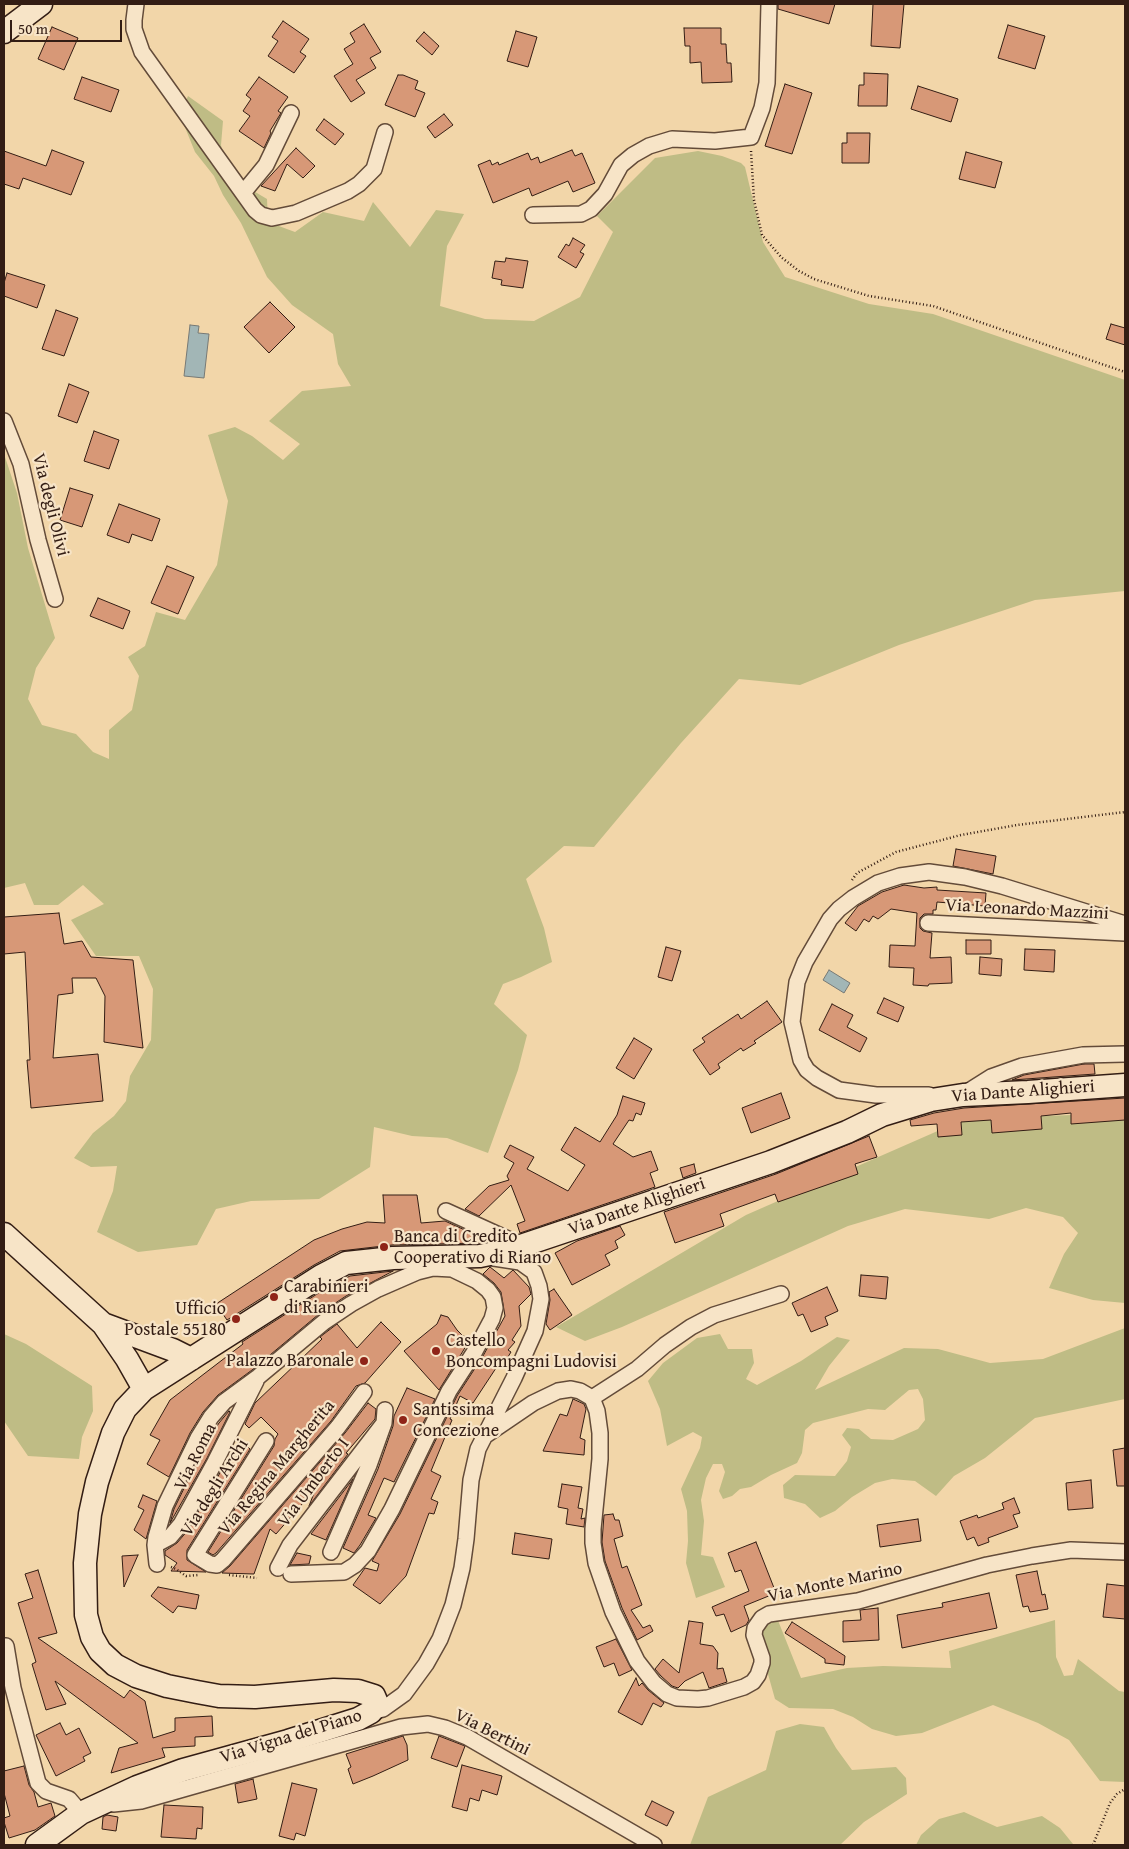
<!DOCTYPE html>
<style>
body{margin:0}
#map{position:relative;width:1129px;height:1849px;overflow:hidden;background:#f2d6a9;font-family:"Gentium Book Plus",serif}
canvas{display:block}
.frame{position:absolute;inset:0;border:5px solid #331d14;pointer-events:none}
.scale{position:absolute;left:10px;top:20px;width:112px;height:22px;box-sizing:border-box;border:2px solid #331d14;border-top:0;padding-left:6px;font-size:15px;line-height:18px;white-space:nowrap;color:#331d14;-webkit-text-stroke:4px #f7e4c7;paint-order:stroke}
</style>
<div id="map">
<canvas width="1129" height="1849"></canvas>
<div class="frame"></div>
<div class="scale">50 m</div>
</div>
<script>
const c = document.querySelector('canvas').getContext('2d');
c.lineJoin = 'round';
function fill(path, color) { c.fillStyle = color; c.fill(path, 'evenodd'); }
const poly = rows => new Path2D(rows.map(r => 'M' + r).join(''));
function stroke(path, color, width, dash) { c.strokeStyle = color; c.lineWidth = width; c.lineCap = dash ? 'butt' : 'round'; c.setLineDash(dash || []); c.stroke(path); }
function write(font, color, halo, rows, align = 'center') {
  c.font = font + ' "Gentium Book Plus",serif'; c.lineWidth = 4.5; c.setLineDash([]); c.textBaseline = 'middle'; c.strokeStyle = halo; c.fillStyle = color; for (const [text, x, y, turn = 0] of rows) {
    c.save(); c.translate(x, y); c.rotate((+turn || 0) * Math.PI / 180); c.textAlign = isNaN(turn) ? turn : align; if (halo) c.strokeText(text, 0, 0); c.fillText(text, 0, 0); c.restore();
  }
}
const green = poly([
 [188,96,223,121,221,145,226,168,240,183,267,199,268,222,295,232,323,212,364,221,373,202,410,247,436,210,464,214,447,246,440,306,485,319,534,321,580,297,613,232,597,216,655,158,698,151,722,156,741,163,745,167,763,242,785,277,869,304,933,314,1125,380,1125,591,1035,600,899,645,800,685,739,679,681,743,594,847,564,846,526,879,544,928,552,962,521,977,503,984,494,1004,527,1035,518,1070,488,1153,447,1138,412,1136,374,1127,370,1167,319,1199,251,1201,216,1209,197,1245,138,1252,97,1232,113,1191,117,1166,91,1167,74,1158,93,1133,114,1116,126,1101,130,1076,151,1040,153,989,139,956,96,956,71,920,104,904,83,885,58,905,34,905,25,883,4,888,4,454,17,493,28,548,55,638,36,668,28,699,42,725,76,734,93,752,109,759,109,730,132,710,139,676,128,657,145,646,156,612,185,620,217,565,228,501,208,435,235,427,252,436,283,460,300,444,269,421,302,391,351,386,338,364,333,334,292,305,267,277,241,223,223,195,214,176,195,152,180,115],
 [1125,1113,1125,1303,1093,1300,1049,1288,1064,1254,1078,1233,1063,1217,1026,1208,989,1219,905,1209,848,1226,622,1327,585,1341,556,1327,746,1215,965,1119],
 [1125,1328,1125,1399,1035,1418,985,1458,954,1476,936,1496,915,1481,892,1479,875,1483,852,1497,835,1511,820,1518,805,1504,784,1498,783,1485,795,1475,835,1476,847,1461,851,1447,842,1435,847,1428,859,1429,871,1439,893,1440,918,1429,925,1420,923,1399,918,1389,909,1390,885,1410,868,1409,813,1423,805,1430,802,1453,797,1463,771,1475,751,1487,740,1489,732,1496,723,1499,719,1491,725,1472,722,1464,713,1464,706,1478,701,1500,704,1521,701,1555,713,1557,725,1587,696,1598,686,1563,688,1541,687,1511,681,1489,700,1448,702,1437,693,1432,667,1446,660,1409,648,1381,663,1363,697,1338,720,1334,728,1349,752,1349,754,1363,746,1379,757,1385,801,1361,837,1337,850,1340,829,1366,815,1390,904,1348,938,1349,990,1363,1043,1359],
 [4,1334,26,1344,92,1386,93,1411,82,1437,79,1459,28,1456,4,1421],
 [777,1618,801,1678,847,1668,883,1666,951,1668,949,1651,1055,1620,1056,1657,1064,1676,1073,1675,1078,1659,1119,1691,1125,1692,1125,1782,1100,1781,1069,1740,1038,1723,993,1705,922,1733,896,1736,872,1729,853,1717,833,1709,789,1708,775,1699,766,1667,759,1627],
 [800,1724,824,1727,836,1748,852,1770,896,1767,906,1778,907,1794,864,1822,840,1845,690,1845,708,1797,766,1770,776,1731],
 [964,1812,997,1827,1042,1816,1060,1828,1073,1844,916,1845,921,1835,939,1819]
]);
const water = poly([
 [190,325,199,326,198,333,209,334,204,378,184,376,190,325],
 [829,970,850,983,844,993,823,980,829,970]
]);
const building = poly([
 [778,4,835,4,829,24,778,9,778,4],
 [873,4,904,4,900,48,871,46,873,4],
 [283,21,309,39,300,52,306,56,294,73,268,56,278,41,272,37,283,21],
 [364,24,381,52,370,58,376,68,356,80,365,93,351,102,334,76,353,64,344,49,355,42,350,33,364,24],
 [1008,25,1045,36,1035,69,998,58,1008,25],
 [52,27,78,38,64,70,38,59,52,27],
 [684,28,721,28,721,44,726,44,727,63,731,63,732,82,702,83,701,62,690,63,690,46,685,46,684,28],
 [516,31,537,37,528,67,507,61,516,31],
 [424,32,439,46,432,55,416,41,424,32],
 [864,73,888,74,887,106,858,106,859,85,864,85,864,73],
 [398,75,403,75,418,81,415,89,425,93,415,117,385,105,398,75],
 [82,77,119,90,111,112,74,99,82,77],
 [259,77,288,97,278,111,281,113,270,131,271,133,264,148,239,131,250,116,243,111,251,99,246,95,259,77],
 [785,84,812,93,792,154,765,146,785,84],
 [918,86,958,99,951,122,911,109,918,86],
 [444,114,453,125,435,138,427,127,444,114],
 [324,119,344,134,335,145,316,130,324,119],
 [847,133,870,133,869,163,842,163,842,143,847,143,847,133],
 [296,148,315,166,303,178,287,164,275,191,261,186,296,148],
 [52,150,84,162,71,195,23,178,19,189,4,184,4,151,46,166,52,150],
 [572,150,575,156,582,153,595,183,573,192,568,181,532,196,529,188,493,203,478,165,490,160,492,165,498,162,499,165,528,153,531,160,538,157,540,163,572,150],
 [966,152,1002,162,995,188,959,179,966,152],
 [573,238,585,245,580,252,584,254,576,268,558,257,566,244,569,246,573,238],
 [506,258,528,261,523,288,501,285,502,280,492,278,495,261,505,262,506,258],
 [7,273,45,285,37,308,4,296,4,283,7,273],
 [270,302,295,327,269,353,244,327,270,302],
 [56,310,78,318,64,356,42,349,56,310],
 [1111,324,1125,328,1125,345,1106,339,1111,324],
 [69,384,89,392,77,423,58,416,69,384],
 [94,431,119,440,109,469,84,461,94,431],
 [70,488,93,495,82,527,60,520,70,488],
 [119,504,160,519,152,541,132,534,129,543,107,535,119,504],
 [167,566,194,577,178,614,151,603,167,566],
 [98,598,130,611,123,629,90,616,98,598],
 [956,849,996,856,993,874,953,866,956,849],
 [904,885,924,888,937,887,937,890,986,893,985,906,937,902,936,910,933,910,933,914,924,914,920,918,920,928,923,931,932,933,930,958,951,957,952,983,929,984,928,986,913,985,914,968,889,967,890,945,915,946,917,913,891,909,878,919,873,916,869,922,864,919,856,931,845,923,858,906,882,892,904,885],
 [59,913,64,944,82,941,91,957,133,960,143,1048,104,1042,105,996,96,978,72,978,73,993,58,995,53,1058,98,1054,103,1101,31,1108,27,1060,30,1060,25,952,4,954,4,917,59,913],
 [966,940,991,940,991,954,966,954,966,940],
 [666,947,681,951,672,981,658,977,666,947],
 [1025,949,1055,950,1054,972,1024,970,1025,949],
 [980,957,1002,959,1001,976,979,974,980,957],
 [884,998,904,1007,898,1022,877,1013,884,998],
 [767,1001,782,1022,754,1041,756,1043,743,1051,741,1048,718,1064,720,1068,710,1075,693,1050,705,1042,702,1038,738,1014,741,1019,767,1001],
 [832,1004,853,1015,847,1027,867,1038,860,1052,819,1030,832,1004],
 [634,1038,652,1049,634,1079,616,1068,634,1038],
 [1084,1064,1094,1064,1095,1074,1012,1080,1024,1075,1084,1064],
 [781,1093,790,1118,751,1133,742,1108,781,1093],
 [623,1096,645,1103,641,1115,636,1113,633,1121,629,1120,613,1144,633,1157,651,1151,658,1170,650,1173,655,1187,520,1233,517,1224,525,1221,511,1185,479,1216,465,1209,489,1186,509,1180,507,1176,514,1163,504,1157,510,1145,534,1157,527,1169,568,1191,585,1165,561,1150,575,1127,600,1142,617,1115,623,1096],
 [1125,1098,1125,1120,1071,1124,1071,1113,1041,1116,1042,1129,992,1133,991,1120,961,1122,962,1135,938,1137,937,1124,911,1126,910,1120,934,1113,964,1108,1125,1098],
 [869,1136,877,1157,855,1164,858,1174,778,1202,775,1194,720,1214,724,1226,675,1243,664,1212,776,1174,869,1136],
 [694,1164,696,1173,683,1178,680,1168,694,1164],
 [383,1195,417,1195,421,1223,445,1221,489,1241,479,1243,392,1245,340,1251,314,1265,227,1320,216,1304,314,1240,342,1229,367,1222,385,1223,383,1195],
 [620,1226,625,1235,615,1241,618,1248,605,1255,610,1265,572,1285,555,1253,577,1241,620,1226],
 [490,1267,504,1278,513,1270,529,1287,531,1294,519,1306,521,1326,512,1340,515,1342,508,1350,511,1352,503,1365,500,1362,473,1403,460,1396,450,1419,452,1420,431,1471,441,1476,431,1499,438,1502,434,1514,429,1513,406,1576,380,1604,353,1585,365,1568,377,1571,379,1564,372,1561,400,1514,457,1396,483,1356,505,1316,501,1292,494,1283,483,1274,490,1267],
 [393,1271,346,1296,319,1314,252,1370,218,1395,203,1412,190,1433,169,1477,147,1464,160,1440,150,1435,170,1400,243,1344,242,1342,328,1287,350,1276,393,1271],
 [861,1275,888,1277,886,1299,859,1296,861,1275],
 [827,1287,838,1311,825,1317,828,1325,811,1332,803,1314,798,1316,792,1303,827,1287],
 [554,1289,572,1315,550,1330,546,1324,550,1300,549,1292,554,1289],
 [441,1315,448,1317,457,1330,463,1336,471,1338,439,1390,404,1351,437,1324,441,1315],
 [381,1322,401,1342,365,1383,356,1386,331,1421,216,1553,213,1555,208,1552,274,1446,275,1439,278,1434,261,1417,249,1428,245,1424,255,1403,322,1339,320,1337,337,1324,357,1348,381,1322],
 [407,1388,435,1399,394,1482,384,1478,368,1515,376,1518,360,1545,354,1553,343,1548,378,1469,393,1426,394,1416,407,1388],
 [573,1399,584,1404,586,1409,580,1438,585,1440,584,1455,543,1451,560,1414,567,1416,573,1399],
 [368,1403,376,1409,375,1419,346,1453,348,1454,309,1506,316,1488,276,1534,270,1529,254,1574,222,1573,230,1566,345,1433,368,1403],
 [229,1411,230,1412,207,1458,170,1523,174,1509,206,1443,219,1423,229,1411],
 [247,1446,250,1449,187,1550,187,1560,206,1572,171,1571,177,1563,165,1555,165,1551,177,1543,189,1529,227,1460,230,1463,247,1446],
 [1125,1448,1125,1486,1117,1486,1113,1450,1125,1448],
 [353,1479,326,1540,311,1534,353,1479],
 [1091,1480,1093,1508,1068,1510,1066,1483,1091,1480],
 [562,1484,582,1487,578,1508,583,1509,581,1519,585,1518,584,1527,566,1524,568,1509,558,1507,562,1484],
 [143,1495,157,1501,146,1539,134,1530,144,1510,138,1507,143,1495],
 [1014,1498,1020,1513,1013,1515,1018,1527,988,1538,989,1542,978,1546,974,1537,967,1540,960,1521,977,1515,978,1518,1004,1509,1002,1503,1014,1498],
 [613,1514,615,1520,619,1520,623,1536,614,1539,622,1568,627,1566,642,1605,631,1610,643,1628,650,1625,653,1631,637,1640,622,1608,605,1561,602,1542,604,1515,613,1514],
 [918,1519,921,1541,880,1547,877,1525,918,1519],
 [515,1533,552,1539,549,1559,512,1554,515,1533],
 [756,1542,776,1593,744,1606,749,1620,746,1625,731,1632,724,1614,716,1616,712,1607,749,1591,741,1570,735,1572,728,1553,756,1542],
 [297,1553,311,1556,309,1564,290,1565,297,1553],
 [138,1555,124,1587,122,1556,138,1555],
 [38,1570,57,1633,38,1638,124,1698,130,1690,145,1701,153,1738,175,1731,175,1718,212,1716,213,1736,195,1737,195,1746,162,1748,165,1757,111,1773,119,1748,138,1743,55,1681,66,1704,46,1710,32,1664,36,1662,18,1603,33,1598,25,1574,38,1570],
 [1037,1571,1042,1595,1045,1594,1048,1609,1030,1612,1028,1606,1023,1607,1016,1575,1037,1571],
 [1107,1584,1125,1586,1125,1619,1103,1617,1107,1584],
 [158,1587,199,1595,196,1609,178,1606,173,1613,151,1596,158,1587],
 [989,1593,997,1628,902,1648,897,1615,943,1607,942,1603,989,1593],
 [878,1608,879,1640,843,1642,843,1621,861,1620,860,1610,878,1608],
 [689,1621,703,1623,700,1644,713,1646,718,1653,717,1669,723,1668,727,1682,709,1688,703,1672,685,1681,678,1688,672,1686,661,1676,655,1669,663,1659,679,1673,689,1621],
 [792,1622,845,1656,844,1665,825,1663,825,1659,785,1633,792,1622],
 [616,1639,632,1670,619,1676,614,1663,604,1667,596,1647,616,1639],
 [636,1678,639,1686,642,1683,648,1690,664,1703,661,1707,653,1703,642,1725,618,1712,636,1678],
 [60,1723,66,1735,79,1728,91,1753,83,1757,85,1761,56,1776,36,1735,60,1723],
 [403,1736,407,1745,408,1760,373,1776,353,1784,348,1769,351,1767,346,1754,403,1736],
 [439,1736,465,1746,457,1767,431,1758,439,1736],
 [462,1765,502,1776,497,1795,482,1790,479,1801,470,1798,467,1811,452,1807,462,1765],
 [24,1766,29,1785,34,1792,38,1807,51,1803,55,1816,35,1830,9,1838,4,1822,4,1818,10,1816,4,1793,4,1771,24,1766],
 [253,1779,257,1799,238,1803,235,1784,253,1779],
 [292,1783,317,1789,305,1836,296,1833,294,1840,279,1836,292,1783],
 [652,1801,674,1812,667,1826,645,1815,652,1801],
 [164,1805,203,1807,202,1829,197,1828,196,1839,161,1837,164,1805],
 [107,1815,118,1817,116,1831,102,1829,103,1817,107,1815]
]);
const path = poly([
 [751,151,754,200,762,235,781,257,799,271,814,279,869,296,933,306,1125,372],
 [852,880,857,873,896,852,961,835,1017,825,1125,812],
 [171,1567,176,1569,186,1576,198,1575],
 [229,1575,257,1578],
 [1093,1845,1110,1803,1117,1794,1125,1789]
]);
const street = poly([
 [136,4,134,20,134,29,142,52,255,210,261,215,272,218,296,213,348,191,359,184,374,169,385,132],
 [243,193,266,165,291,113],
 [533,215,581,214,591,209,605,194,621,165,633,155,649,146,672,139,715,141,751,137,762,108,767,83,769,4],
 [4,421,21,464,38,540,55,599],
 [928,923,1125,933],
 [964,1094,991,1077,1022,1066,1083,1055,1125,1054],
 [929,1095,876,1095,839,1090,817,1078,807,1070,801,1060,792,1022,797,982,805,962,830,919,839,909,853,898,878,883,900,876,929,872,965,877,1002,886,1125,924],
 [446,1211,523,1246],
 [592,1398,637,1369,665,1345,691,1327,714,1315,781,1294],
 [483,1437,533,1403,558,1391,571,1389,580,1391,592,1398,597,1411,600,1433,600,1459,593,1529,593,1543,596,1563,613,1612,637,1661,654,1683,667,1694,677,1698,698,1699,708,1698,744,1687,753,1682,758,1675,762,1663,762,1658,754,1635,755,1628,762,1618,769,1614,858,1601,987,1565,1032,1556,1071,1550,1125,1552],
 [266,1441,195,1555,210,1564,217,1565,223,1560,338,1427,364,1392],
 [155,1545,170,1537,181,1524,215,1462,256,1381],
 [331,1552,369,1465,384,1423,385,1410],
 [157,1564,155,1545,156,1537,165,1506,198,1438,211,1417,224,1402,258,1377,324,1322,351,1304,378,1289,417,1272,433,1268,452,1269,477,1281,488,1290,493,1297,495,1308,492,1319,475,1351,449,1391,392,1509,368,1551,355,1565,344,1572,291,1574],
 [278,1568,290,1545,384,1423],
 [6,1646,13,1688,38,1783,46,1791,69,1799,81,1813],
 [371,1712,383,1709,404,1694,426,1664,440,1639,453,1605,462,1568,466,1539,471,1480,478,1449,514,1378,535,1331,541,1299,539,1286,534,1272,520,1262,494,1258],
 [113,1804,141,1801,401,1727,428,1724,445,1728,467,1737,654,1845]
]);
const secondary = poly([
 [4,32,41,4],
 [4,1234,103,1324,127,1359,144,1389],
 [103,1324,173,1350,191,1359],
 [37,1845,81,1813,137,1787,183,1770,288,1741,358,1719,371,1712,377,1703,374,1696,358,1691,334,1690,255,1697,219,1696,197,1692,167,1686,136,1676,115,1665,100,1651,92,1637,86,1615,85,1563,90,1514,97,1482,113,1433,125,1409,144,1389,321,1276,346,1263,393,1258,480,1256,509,1250,771,1162,847,1132,882,1115,931,1100,963,1095,1028,1092,1125,1085]
]);
const markers = [
 [384,1247,5,"#8f2418"],
 [274,1297,5,"#8f2418"],
 [236,1319,5,"#8f2418"],
 [436,1351,5,"#8f2418"],
 [364,1361,5,"#8f2418"],
 [403,1420,5,"#8f2418"]
];
const streetNames = [
 ["Via degli Olivi",50,505,76],
 ["Via Leonardo Mazzini",1027,910,3],
 ["Via Dante Alighieri",1023,1092,-4],
 ["Via Dante Alighieri",637,1207,-19],
 ["Via Roma",196,1457,-63],
 ["Via Regina Margherita",277,1468,-50],
 ["Via Umberto I",314,1483,-53],
 ["Via degli Archi",215,1488,-58],
 ["Via Monte Marino",835,1583,-12],
 ["Via Bertini",492,1733,27],
 ["Via Vigna del Piano",291,1737,-17]
];
const poiNames = [
 ["Banca di Credito",394,1237],
 ["Cooperativo di Riano",394,1258],
 ["Carabinieri",284,1287],
 ["di Riano",284,1308],
 ["Ufficio",226,1309,"right"],
 ["Postale 55180",226,1330,"right"],
 ["Castello",446,1341],
 ["Boncompagni Ludovisi",446,1362],
 ["Palazzo Baronale",354,1361,"right"],
 ["Santissima",413,1410],
 ["Concezione",413,1431]
];
fill(green, '#bfbc85');
fill(water, '#a2b6b6');
stroke(water, '#767975', 1);
fill(building, '#d79877');
stroke(building, '#331d14', 1);
stroke(street, '#634b39', 18);
stroke(secondary, '#331d14', 25);
stroke(path, '#331d14', 2.5, [1, 2.5]);
stroke(street, '#f7e4c7', 15);
stroke(secondary, '#f7e4c7', 22);
for (const [x, y, r, color] of markers) { const dot = new Path2D(); dot.arc(x, y, r, 0, 2 * Math.PI); c.fillStyle = color; c.fill(dot); stroke(dot, '#f7e4c7', 2); }
write('18px', '#331d14', '#f7e4c7', streetNames);
write('18px', '#331d14', '#f7e4c7', poiNames, 'left');
</script>
